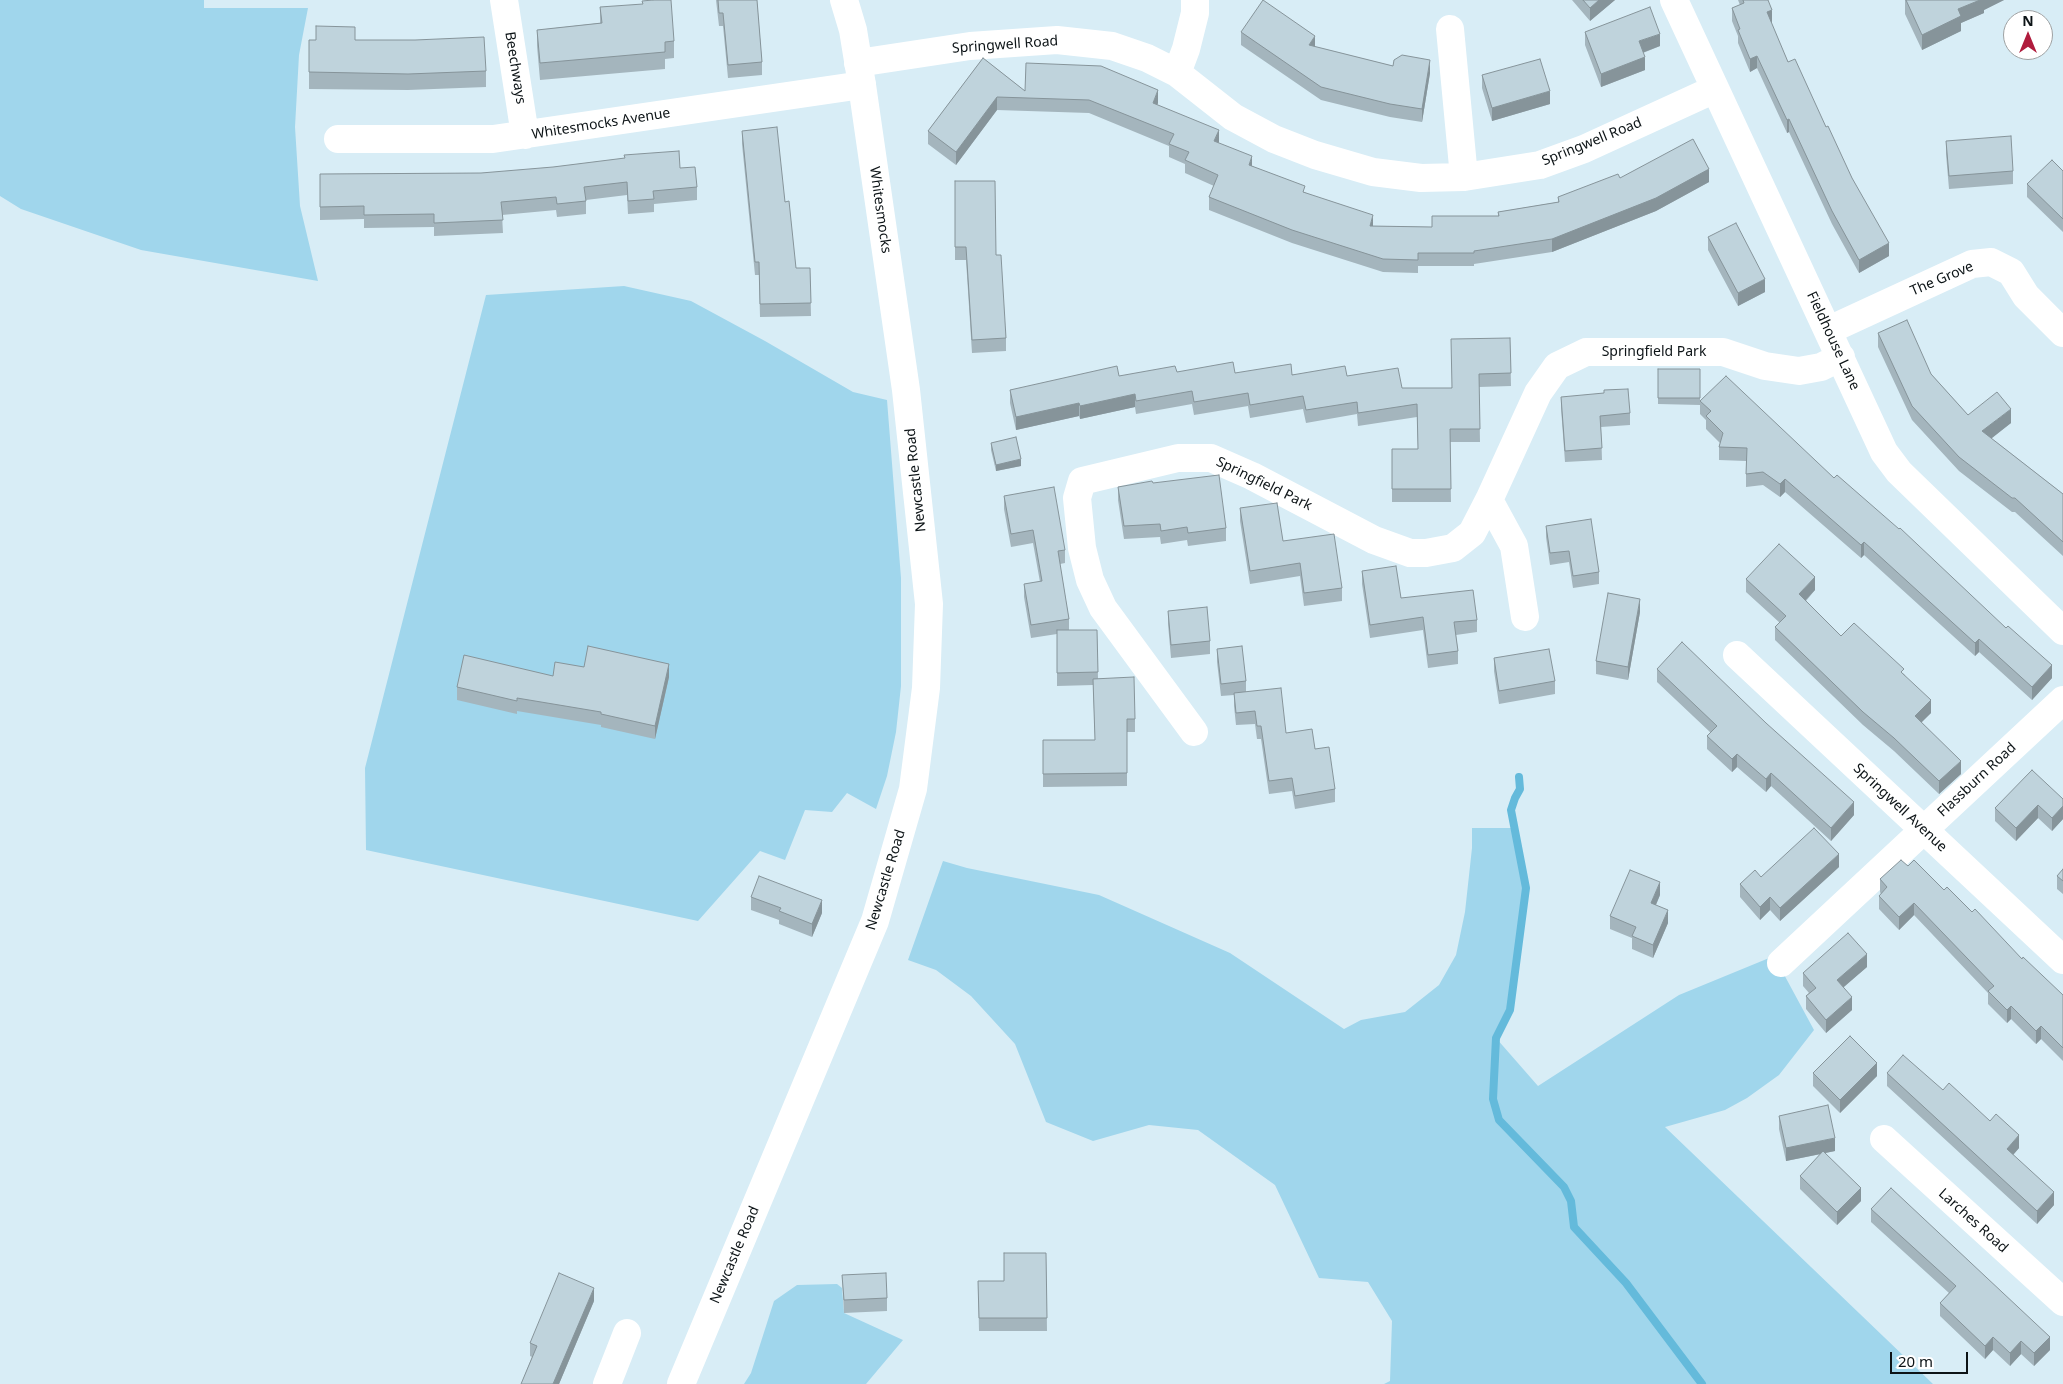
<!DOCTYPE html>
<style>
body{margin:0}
#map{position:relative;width:2063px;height:1384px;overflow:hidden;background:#d8edf6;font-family:"Noto Sans",sans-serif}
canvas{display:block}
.north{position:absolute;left:2003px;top:10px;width:50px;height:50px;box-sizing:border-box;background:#fff;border:1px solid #9ea1a2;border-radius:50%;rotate:0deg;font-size:14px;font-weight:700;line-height:20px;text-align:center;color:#0c1316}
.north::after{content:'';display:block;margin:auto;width:18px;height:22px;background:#b01c3d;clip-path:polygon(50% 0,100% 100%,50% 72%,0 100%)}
.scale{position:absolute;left:1890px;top:1352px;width:78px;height:22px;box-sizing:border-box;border:2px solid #0c1316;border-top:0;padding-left:6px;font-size:15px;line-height:18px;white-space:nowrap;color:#0c1316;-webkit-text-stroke:4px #fff;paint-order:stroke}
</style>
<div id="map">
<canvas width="2063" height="1384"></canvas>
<div class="north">N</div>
<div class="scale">20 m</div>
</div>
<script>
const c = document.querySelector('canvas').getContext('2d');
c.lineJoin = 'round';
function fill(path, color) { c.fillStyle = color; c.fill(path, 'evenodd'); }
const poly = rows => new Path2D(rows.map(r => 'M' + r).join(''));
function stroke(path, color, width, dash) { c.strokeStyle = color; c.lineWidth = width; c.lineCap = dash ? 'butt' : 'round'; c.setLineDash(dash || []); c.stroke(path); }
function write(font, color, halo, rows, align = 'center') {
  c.font = font + ' "Noto Sans",sans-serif'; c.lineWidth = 4; c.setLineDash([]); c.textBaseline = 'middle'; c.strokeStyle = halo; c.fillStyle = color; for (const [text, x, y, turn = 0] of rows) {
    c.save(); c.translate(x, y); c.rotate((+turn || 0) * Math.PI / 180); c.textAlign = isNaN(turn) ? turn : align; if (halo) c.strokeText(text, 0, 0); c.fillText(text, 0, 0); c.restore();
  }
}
const green = poly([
 [0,0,204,0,204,8,308,8,299,55,295,127,300,206,318,281,141,250,21,209,0,196],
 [624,286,691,301,765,341,853,392,887,400,901,578,901,686,896,732,887,776,876,809,847,793,832,812,805,810,785,860,760,851,698,921,366,850,365,768,486,295],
 [1472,828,1515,828,1526,888,1510,1010,1496,1038,1538,1086,1679,995,1774,956,1814,1030,1779,1075,1747,1098,1725,1110,1665,1127,1933,1384,1384,1384,1390,1381,1392,1321,1368,1282,1319,1278,1275,1185,1198,1130,1149,1125,1093,1141,1046,1122,1015,1044,971,996,936,970,908,960,943,861,967,868,1099,895,1230,953,1344,1029,1361,1020,1405,1012,1439,985,1456,955,1465,912,1472,848],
 [837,1284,842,1288,844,1313,903,1340,866,1384,744,1384,751,1373,774,1301,797,1285]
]);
const stream = poly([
 [1519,777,1520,789,1515,798,1511,810,1526,888,1510,1010,1496,1038,1493,1099,1499,1120,1564,1187,1571,1201,1574,1227,1626,1283,1702,1384]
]);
const street = poly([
 [504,0,525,135],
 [1674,0,1884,452,1899,472,2063,631],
 [1450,29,1464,177],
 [858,63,970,46,1057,40,1112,46,1147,58,1177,73,1233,117,1274,139,1315,155,1373,172,1421,178,1464,177,1540,165,1584,149,1715,89],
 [1177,73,1186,49,1195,13,1195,0],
 [338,139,493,139,862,85],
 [1829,330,1972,264,1991,262,2011,272,2026,296,2063,333],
 [1489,500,1514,546,1525,617],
 [1737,655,2063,960],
 [1194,732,1103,608,1090,580,1082,548,1077,498,1082,481,1178,458,1211,458,1252,476,1374,540,1410,553,1426,553,1453,548,1472,533,1489,500,1538,393,1557,366,1586,352,1723,352,1765,366,1799,371,1821,367,1841,357],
 [1781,963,2063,700],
 [1884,1139,2063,1302],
 [607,1384,627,1333]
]);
const highway = poly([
 [681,1384,875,921,913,789,926,688,929,604,906,390,862,85,853,30,844,0]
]);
const wall = poly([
 [716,0,757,0,762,62,762,75,728,78,723,26,719,26],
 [1572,0,1615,0,1590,21],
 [1738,0,1768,0,1772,23,1771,23,1788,62,1826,127,1889,256,1859,273,1832,224,1789,132,1787,133,1757,68,1750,72,1738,43,1738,36,1732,21,1732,8,1740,5],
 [1905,0,2004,0,1984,10,1984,13,1961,23,1961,31,1922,50,1905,14],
 [600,7,674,41,674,58,665,59,665,69,540,80,537,46,537,30,600,23],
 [1241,32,1315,47,1393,66,1430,73,1422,122,1390,117,1321,100,1241,45],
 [1585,32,1660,46,1643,53,1645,70,1601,87,1585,45],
 [309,40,355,40,486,71,486,87,408,90,309,89],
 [983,58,1025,91,1158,103,1157,105,1219,143,1252,166,1373,226,1432,227,1498,216,1498,212,1558,202,1558,197,1620,178,1709,182,1656,211,1552,252,1474,264,1474,266,1418,266,1418,273,1383,272,1292,243,1209,210,1209,197,1214,186,1185,173,1185,164,1169,157,1169,146,1089,113,997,110,956,165,928,144,928,131],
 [1482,75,1550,104,1492,121,1482,88],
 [742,131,785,202,796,268,810,268,811,316,760,317,759,275,755,275,742,144],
 [1946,141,2013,171,2013,184,1949,189,1946,154],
 [680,168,697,187,697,200,654,204,654,212,628,214,627,195,586,200,586,214,557,217,556,210,502,215,503,233,434,236,434,227,364,228,364,219,320,220,320,174,481,173],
 [2063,171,2063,232,2027,197,2027,184],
 [955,181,996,255,1006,338,1006,351,972,353,966,260,955,260],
 [1708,237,1765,292,1738,306,1708,250],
 [1878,333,1931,374,1968,415,2011,423,1991,438,2063,494,2063,556,2015,512,2012,512,1959,471,1912,420,1878,347],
 [1510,338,1511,386,1479,387,1480,442,1450,442,1451,502,1392,502,1392,449,1418,449,1417,417,1358,426,1357,414,1306,423,1303,409,1250,418,1248,406,1194,415,1192,404,1136,414,1135,407,1080,419,1079,416,1016,430,1010,403,1010,390,1119,376,1177,372,1235,373,1347,376,1402,388,1451,388],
 [1658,369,1700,369,1700,405,1658,404],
 [1561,397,1630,413,1630,425,1601,427,1602,460,1565,462,1561,408],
 [1700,401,1834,478,2052,678,2032,700,1979,652,1975,656,1864,555,1861,558,1785,492,1780,497,1763,485,1746,487,1746,461,1719,460,1719,447,1720,443,1706,429,1706,420,1700,414],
 [991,443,1021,466,996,471,991,450],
 [1153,483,1226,528,1226,541,1188,546,1187,540,1161,544,1160,537,1124,539,1118,500,1118,487],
 [1004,496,1065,550,1065,563,1060,564,1069,619,1069,630,1097,630,1098,679,1135,719,1135,732,1127,732,1127,786,1043,787,1043,740,1095,740,1093,685,1057,686,1057,634,1031,638,1024,597,1024,584,1040,582,1033,543,1011,547,1004,509],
 [1240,508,1342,588,1342,601,1304,606,1300,576,1250,584,1240,521],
 [1546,526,1599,572,1599,584,1573,588,1569,562,1550,565,1546,537],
 [1362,571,1401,598,1477,620,1477,632,1456,635,1458,651,1458,664,1428,668,1423,630,1370,638,1362,584],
 [1746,579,1815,590,1806,601,1841,636,1904,674,1931,713,1921,722,1961,774,1939,794,1894,751,1863,725,1775,640,1775,627,1780,623,1746,592],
 [1168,611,1210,641,1210,654,1171,658,1168,624],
 [1640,612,1628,680,1596,674,1596,661],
 [1217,649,1246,681,1246,692,1286,733,1315,749,1335,789,1335,802,1295,809,1292,791,1269,794,1261,739,1257,739,1255,724,1236,725,1234,706,1234,695,1221,696,1217,662],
 [1494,658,1555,681,1555,694,1499,704,1494,671],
 [584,667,669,677,655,739,601,727,601,725,517,711,517,714,457,700,457,687,553,676],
 [1657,669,1854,815,1831,841,1771,786,1766,792,1737,767,1732,772,1707,749,1707,736,1711,733,1657,682],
 [2063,799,2063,819,2052,831,2038,818,2016,841,1995,821,1995,808],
 [1908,866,1944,890,1972,912,2022,959,2063,995,2063,1061,2041,1039,2036,1044,2011,1019,2007,1023,1988,1004,1988,993,1914,915,1899,930,1879,909,1879,896,1881,894,1880,892,1880,879],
 [1839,867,1780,921,1770,910,1760,920,1740,897,1740,884,1761,877],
 [2063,869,2063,894,2057,889,2057,876],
 [1660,895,1656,905,1668,923,1653,958,1632,949,1632,938,1610,929,1610,916],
 [751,897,822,913,812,937,779,924,779,920,751,910],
 [1867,967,1843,987,1852,1010,1826,1033,1806,1009,1806,996,1809,993,1803,986,1803,973],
 [1813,1073,1877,1076,1840,1113,1813,1086],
 [1887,1073,2019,1148,2013,1155,2054,1205,2037,1224,1887,1086],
 [1779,1116,1835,1151,1825,1153,1861,1201,1837,1225,1800,1189,1800,1176,1821,1154,1786,1161,1779,1129],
 [1871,1209,2050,1350,2034,1366,2021,1354,2010,1366,1993,1350,1985,1359,1940,1316,1940,1303,1949,1293,1871,1222],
 [1046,1253,1047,1331,979,1331,978,1281,1004,1281],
 [842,1275,887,1298,887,1311,844,1313],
 [594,1301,559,1384,521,1384,532,1357,530,1356,530,1343]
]);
const shadedWall = poly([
 [1599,0,1615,0,1590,21,1590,8],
 [1980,0,2004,0,1984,10,1984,13,1961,23,1961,31,1922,50,1922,35,1958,9],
 [1772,10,1772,23,1767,25,1767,12],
 [1660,34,1660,46,1639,54,1639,41],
 [1315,36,1315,49,1309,45],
 [1757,56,1757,68,1750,72,1750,59],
 [1645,57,1645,70,1601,87,1601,74],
 [1430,60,1430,73,1422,122,1422,109],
 [1158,90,1158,103,1153,116,1153,103],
 [1550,91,1550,104,1492,121,1492,108],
 [997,97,997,110,956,165,956,152],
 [1789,119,1789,132,1787,133,1787,120],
 [1219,130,1219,143,1214,141],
 [1252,156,1252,169,1249,165],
 [1709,169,1709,182,1656,211,1552,252,1552,239],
 [1373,215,1373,228,1370,226],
 [1889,243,1889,256,1859,273,1859,260],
 [1765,279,1765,292,1738,306,1738,293],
 [1135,394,1135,407,1080,419,1080,406],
 [1079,403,1079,416,1016,430,1016,417],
 [2011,409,2011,423,1982,446,1982,431],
 [1021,459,1021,466,996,471,996,465],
 [1785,479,1785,492,1780,497,1780,484],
 [1864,542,1864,555,1861,558,1861,545],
 [1815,577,1815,590,1799,607,1799,594],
 [1640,599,1640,612,1628,680,1628,667],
 [1979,639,1979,652,1975,656,1975,643],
 [669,664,669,677,655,739,655,726],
 [2052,665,2052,678,2032,700,2032,687],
 [1931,700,1931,713,1915,729,1915,716],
 [1737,754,1737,767,1732,772,1732,759],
 [1961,761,1961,774,1939,794,1939,781],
 [1771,773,1771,786,1766,792,1766,779],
 [1854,802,1854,815,1831,841,1831,828],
 [2038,805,2038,818,2016,841,2016,828],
 [2063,806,2063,819,2052,831,2052,818],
 [1839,854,1839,867,1780,921,1780,908],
 [1660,882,1660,895,1651,916,1651,903],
 [1770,897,1770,910,1760,920,1760,907],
 [822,900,822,913,812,937,812,924],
 [1914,903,1914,915,1899,930,1899,917],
 [1668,910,1668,923,1653,958,1653,945],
 [1867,954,1867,967,1837,993,1837,980],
 [1852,997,1852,1010,1826,1033,1826,1020],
 [2011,1006,2011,1019,2007,1023,2007,1010],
 [2041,1026,2041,1039,2036,1044,2036,1031],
 [1877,1063,1877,1076,1840,1113,1840,1100],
 [2019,1135,2019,1148,2007,1162,2007,1149],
 [1835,1138,1835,1151,1786,1161,1786,1148],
 [1861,1188,1861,1201,1837,1225,1837,1212],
 [2054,1192,2054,1205,2037,1224,2037,1211],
 [594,1288,594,1301,559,1384,553,1384],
 [1993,1337,1993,1350,1985,1359,1985,1346],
 [2050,1337,2050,1350,2034,1366,2034,1353],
 [2021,1341,2021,1354,2010,1366,2010,1353]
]);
const building = poly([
 [653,0,671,0,674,41,665,42,665,52,540,63,537,30,602,23,600,7,643,4,642,1,653,0],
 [718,0,757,0,762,62,728,65,723,13,719,13,718,0],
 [1263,0,1315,36,1309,45,1393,66,1394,60,1402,55,1430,60,1422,109,1390,104,1321,87,1241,32,1263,0],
 [1583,0,1599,0,1590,8,1583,0],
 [1743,0,1768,0,1772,10,1767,12,1788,62,1795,59,1826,127,1828,126,1852,178,1889,243,1859,260,1832,211,1789,119,1787,120,1757,56,1750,59,1738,30,1740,29,1732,8,1744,3,1743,0],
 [1906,0,1980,0,1958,9,1961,16,1922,35,1906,0],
 [1650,7,1660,34,1639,41,1645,57,1601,74,1585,32,1650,7],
 [316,26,355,27,355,40,415,40,484,37,486,71,408,74,309,72,309,40,316,40,316,26],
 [983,58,1025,91,1026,63,1101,66,1158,90,1153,103,1219,130,1214,141,1252,156,1249,165,1305,186,1303,192,1373,215,1370,226,1432,227,1432,216,1499,216,1498,212,1559,202,1558,197,1618,174,1620,178,1693,139,1709,169,1656,198,1552,239,1474,251,1474,253,1418,253,1418,260,1383,259,1292,230,1209,197,1218,175,1185,160,1189,152,1169,144,1174,134,1089,100,997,97,956,152,928,131,983,58],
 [1540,59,1550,91,1492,108,1482,75,1540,59],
 [777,127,785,202,789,201,796,268,810,268,811,303,760,304,759,262,755,262,742,131,777,127],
 [2011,136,2013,171,1949,176,1946,141,2011,136],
 [679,151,680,168,695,167,697,187,653,191,654,199,628,201,627,182,584,187,586,201,557,204,556,197,501,202,503,220,434,223,434,214,364,215,364,206,320,207,320,174,481,173,553,167,625,158,624,155,679,151],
 [2052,160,2063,171,2063,219,2027,184,2052,160],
 [955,181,995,181,996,255,1001,255,1006,338,972,340,966,247,955,247,955,181],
 [1736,223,1765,279,1738,293,1708,237,1736,223],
 [1907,320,1931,374,1968,415,1997,392,2011,409,1982,431,2063,494,2063,542,2015,498,2012,498,1959,457,1912,406,1878,333,1907,320],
 [1510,338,1511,373,1479,374,1480,429,1450,429,1451,489,1392,489,1392,449,1418,449,1417,404,1358,413,1357,402,1306,410,1303,396,1250,405,1248,393,1194,402,1192,391,1136,401,1135,394,1080,406,1079,403,1016,417,1010,390,1117,366,1119,376,1175,366,1177,372,1233,362,1235,373,1291,364,1292,375,1345,366,1347,376,1398,368,1402,388,1452,388,1451,339,1510,338],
 [1658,369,1700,369,1700,398,1658,398,1658,369],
 [1726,376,1834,478,1837,475,1899,529,1900,528,2006,628,2008,626,2052,665,2032,687,1979,639,1975,643,1864,542,1861,545,1785,479,1780,484,1763,472,1746,474,1747,448,1719,447,1723,433,1706,416,1711,411,1700,401,1726,376],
 [1628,389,1630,413,1600,416,1602,448,1565,451,1561,397,1604,393,1604,390,1628,389],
 [1016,437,1021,459,996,465,991,443,1016,437],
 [1219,475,1226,528,1188,533,1187,527,1161,531,1160,524,1124,526,1118,487,1152,481,1153,483,1219,475],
 [1054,487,1065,550,1058,551,1069,619,1031,625,1024,584,1042,581,1033,530,1011,534,1004,496,1054,487],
 [1277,503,1283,541,1334,534,1342,588,1304,593,1300,563,1250,571,1240,508,1277,503],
 [1591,519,1599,572,1573,576,1569,551,1550,553,1546,526,1591,519],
 [1779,544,1815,577,1799,594,1841,636,1854,623,1904,669,1901,672,1931,700,1915,716,1961,761,1939,781,1894,738,1863,712,1775,627,1786,616,1746,579,1779,544],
 [1396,566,1401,598,1473,590,1477,620,1454,622,1458,651,1428,655,1423,617,1370,625,1362,571,1396,566],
 [1608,593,1640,599,1628,667,1596,661,1608,593],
 [1207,607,1210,641,1171,645,1168,611,1207,607],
 [1057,630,1097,630,1098,672,1057,673,1057,630],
 [1682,642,1766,723,1854,802,1831,828,1771,773,1766,779,1737,754,1732,759,1707,736,1717,726,1657,669,1682,642],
 [588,646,669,664,655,726,601,714,601,712,517,698,517,701,457,687,464,655,553,676,555,662,584,667,588,646],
 [1242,646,1246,681,1221,684,1217,649,1242,646],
 [1549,649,1555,681,1499,691,1494,658,1549,649],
 [1134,677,1135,719,1127,719,1127,773,1043,774,1043,740,1095,740,1093,679,1134,677],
 [1281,688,1286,733,1312,729,1315,749,1329,747,1335,789,1295,796,1292,778,1269,781,1261,726,1257,726,1255,711,1236,713,1234,693,1281,688],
 [2032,770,2063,799,2063,806,2052,818,2038,805,2016,828,1995,808,2032,770],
 [1814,828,1839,854,1780,908,1770,897,1760,907,1740,884,1755,870,1761,877,1814,828],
 [1901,860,1908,866,1914,860,1944,890,1947,887,1972,912,1975,909,2022,959,2023,957,2063,995,2063,1048,2041,1026,2036,1031,2011,1006,2007,1010,1988,991,1994,986,1914,903,1899,917,1879,896,1887,887,1880,879,1901,860],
 [2063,869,2063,881,2057,876,2063,869],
 [1630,870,1660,882,1651,903,1668,910,1653,945,1632,936,1636,927,1610,916,1630,870],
 [759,876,822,900,812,924,779,911,781,908,751,897,759,876],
 [1848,933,1867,954,1837,980,1852,997,1826,1020,1806,996,1816,988,1803,973,1848,933],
 [1850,1036,1877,1063,1840,1100,1813,1073,1850,1036],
 [1903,1055,1943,1090,1949,1083,1990,1121,1996,1114,2019,1135,2007,1149,2054,1192,2037,1211,1887,1073,1903,1055],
 [1828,1105,1835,1138,1786,1148,1779,1116,1828,1105],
 [1823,1151,1861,1188,1837,1212,1800,1176,1823,1151],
 [1891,1188,2050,1337,2034,1353,2021,1341,2010,1353,1993,1337,1985,1346,1940,1303,1956,1286,1871,1209,1891,1188],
 [1004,1253,1046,1253,1047,1318,979,1318,978,1281,1004,1281,1004,1253],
 [559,1273,594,1288,553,1384,521,1384,537,1346,530,1343,559,1273],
 [886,1273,887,1298,844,1300,842,1275,886,1273]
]);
const streetNames = [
 ["Springwell Road",1005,45,-4],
 ["Beechways",515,68,81],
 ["Whitesmocks Avenue",601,124,-9],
 ["Springwell Road",1592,142,-22],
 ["Whitesmocks",880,210,82],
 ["The Grove",1942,279,-23],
 ["Fieldhouse Lane",1833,341,65],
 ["Springfield Park",1654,352],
 ["Newcastle Road",916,480,-96],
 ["Springfield Park",1264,484,26],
 ["Flassburn Road",1977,780,-43],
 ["Springwell Avenue",1900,808,43],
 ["Newcastle Road",886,880,-73],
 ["Larches Road",1973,1221,42],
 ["Newcastle Road",735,1255,-67]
];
fill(green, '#a0d6ec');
stroke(stream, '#64badb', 8);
stroke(street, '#fff', 28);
stroke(highway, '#fff', 28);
fill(wall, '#a4b5bd');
fill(shadedWall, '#86949a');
fill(building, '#bfd3dc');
stroke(building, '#86949a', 1);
write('14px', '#0c1316', '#fff', streetNames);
</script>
